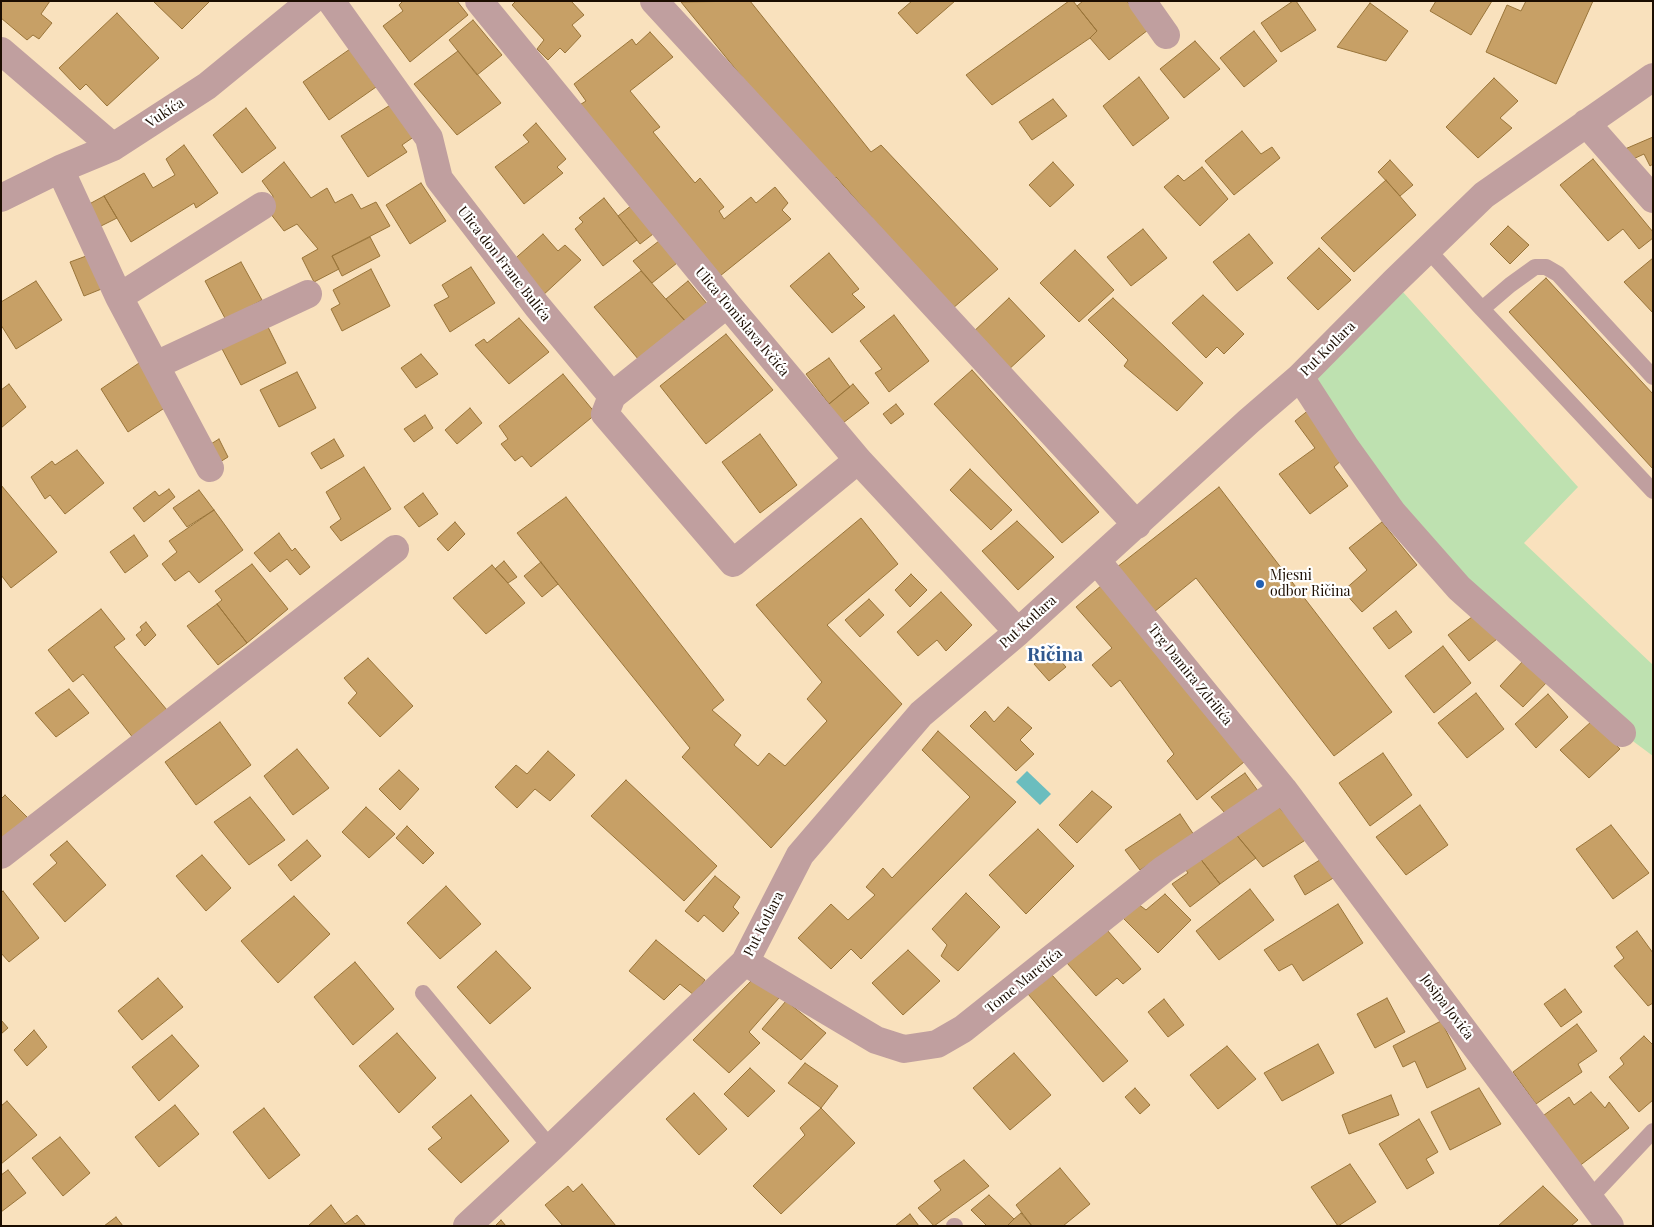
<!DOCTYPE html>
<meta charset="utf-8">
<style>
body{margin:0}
#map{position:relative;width:1654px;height:1227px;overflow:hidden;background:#f9e1bd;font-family:"Playfair Display",serif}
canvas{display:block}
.frame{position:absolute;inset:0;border:2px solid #1b0d00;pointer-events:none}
</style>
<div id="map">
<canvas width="1654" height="1227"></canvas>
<div class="frame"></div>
</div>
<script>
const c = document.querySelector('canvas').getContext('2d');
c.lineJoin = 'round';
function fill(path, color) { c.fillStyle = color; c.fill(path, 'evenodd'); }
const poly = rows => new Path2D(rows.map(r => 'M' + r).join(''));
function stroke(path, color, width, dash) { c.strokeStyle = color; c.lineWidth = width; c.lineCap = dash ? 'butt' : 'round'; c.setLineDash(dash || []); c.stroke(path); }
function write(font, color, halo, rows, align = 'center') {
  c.font = font + ' "Playfair Display",serif'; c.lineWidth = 4.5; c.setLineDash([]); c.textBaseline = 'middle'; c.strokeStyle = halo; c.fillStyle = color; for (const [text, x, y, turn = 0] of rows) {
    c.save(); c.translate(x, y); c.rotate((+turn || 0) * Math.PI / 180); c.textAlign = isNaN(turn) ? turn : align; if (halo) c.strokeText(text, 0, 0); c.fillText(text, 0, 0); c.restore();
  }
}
const green = poly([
 [1394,282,1578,487,1524,543,1653,665,1653,756,1622,733,1459,588,1300,377]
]);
const water = poly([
 [1027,771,1051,794,1040,805,1016,782]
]);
const building = poly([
 [1,1,50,1,41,14,52,23,39,39,33,35,27,40,1,18,1,1],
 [153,1,210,1,182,29,153,1],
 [403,1,457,1,468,15,410,62,383,26,403,11,399,5,403,1],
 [516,1,571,1,584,15,572,25,581,36,565,53,560,48,548,60,537,49,544,40,512,5,516,1],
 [750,1,871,152,881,145,998,269,952,309,836,177,829,184,681,2,750,1],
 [912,1,955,1,917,34,898,13,912,1],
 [1069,1,1073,1,1097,31,1090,38,992,105,966,75,1069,1],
 [1083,1,1127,1,1148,30,1109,60,1090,38,1097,31,1077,6,1083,1],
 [1293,1,1296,1,1316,30,1281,52,1261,23,1293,1],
 [1436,1,1492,1,1471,35,1430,11,1436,1],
 [1526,1,1593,1,1556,84,1486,52,1507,5,1521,11,1526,1],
 [1370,3,1408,31,1386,61,1337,47,1370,3],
 [117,13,159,58,107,106,86,84,80,90,59,68,117,13],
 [473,20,502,55,477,75,449,40,473,20],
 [1254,31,1277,61,1244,87,1220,58,1254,31],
 [650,32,673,57,630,91,660,127,653,132,695,183,700,178,724,207,719,211,724,219,751,197,756,203,775,187,788,203,782,210,791,219,720,276,578,106,586,101,574,84,632,39,636,45,650,32],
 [1195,41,1220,69,1184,98,1160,69,1195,41],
 [350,49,376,87,329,120,303,82,350,49],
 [458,51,501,103,457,135,414,84,458,51],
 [1139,77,1169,118,1133,146,1103,106,1139,77],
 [1494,78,1518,101,1500,118,1512,128,1478,158,1446,127,1494,78],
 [1053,99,1067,116,1032,140,1019,122,1053,99],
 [392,104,415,136,402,145,407,152,368,177,341,136,392,104],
 [246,108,276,148,242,173,213,135,246,108],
 [536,123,566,159,557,167,563,173,524,204,495,167,529,142,523,135,536,123],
 [1242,131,1261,154,1272,147,1280,158,1234,195,1205,161,1242,131],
 [1653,137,1653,164,1650,166,1644,154,1631,160,1625,149,1653,137],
 [184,145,218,193,196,208,194,203,131,242,104,196,144,173,153,188,175,175,166,159,184,145],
 [1593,159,1653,232,1653,238,1639,249,1623,229,1608,241,1560,185,1593,159],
 [1390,160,1413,185,1400,196,1378,172,1390,160],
 [284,162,311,198,327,188,335,203,352,194,361,209,376,202,390,226,332,256,339,269,314,282,302,258,318,249,297,224,284,231,270,213,273,196,262,181,284,162],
 [1053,162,1074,185,1050,207,1029,185,1053,162],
 [1202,167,1228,199,1200,226,1164,187,1178,175,1184,181,1202,167],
 [1386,180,1416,215,1354,272,1321,238,1386,180],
 [421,183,446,221,410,244,386,205,421,183],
 [104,196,117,218,95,229,82,208,104,196],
 [604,198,637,240,603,266,575,229,583,222,579,218,604,198],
 [632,205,653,234,640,244,618,216,632,205],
 [1508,226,1529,245,1510,264,1490,244,1508,226],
 [1143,229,1167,258,1131,286,1107,257,1143,229],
 [543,234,558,251,565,245,581,260,541,297,510,263,543,234],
 [1249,234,1273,263,1237,291,1213,262,1249,234],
 [370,237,380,256,342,276,332,256,370,237],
 [659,241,677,263,652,283,633,261,659,241],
 [1319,248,1351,280,1318,310,1287,278,1319,248],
 [1075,250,1114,290,1079,322,1040,283,1075,250],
 [829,253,859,289,852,294,865,307,832,333,790,286,829,253],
 [89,255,104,288,84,296,70,262,89,255],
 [1653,258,1653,313,1624,282,1653,258],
 [241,262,262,300,226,320,205,281,241,262],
 [471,267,495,303,450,332,434,305,449,297,442,285,471,267],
 [371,269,390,306,342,331,331,309,340,304,333,290,371,269],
 [641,271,686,322,639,360,594,307,641,271],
 [1546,278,1653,394,1653,469,1509,312,1546,278],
 [36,281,62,320,16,349,1,325,1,302,36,281],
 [688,281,708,305,686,322,666,299,688,281],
 [1203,295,1244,334,1224,354,1217,347,1206,358,1172,323,1203,295],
 [1009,298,1045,336,1006,372,970,335,1009,298],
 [1113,298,1203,383,1177,411,1124,366,1128,360,1088,320,1113,298],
 [894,315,929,361,889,392,875,373,882,369,860,341,894,315],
 [519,318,549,352,509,384,475,345,484,339,487,343,519,318],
 [266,323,286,363,241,385,220,345,266,323],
 [726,334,773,390,706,444,660,386,726,334],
 [421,354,438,374,416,388,401,368,421,354],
 [829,358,850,387,829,404,806,374,829,358],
 [142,361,169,405,128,432,101,389,142,361],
 [972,370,1099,512,1062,543,934,404,972,370],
 [297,372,316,408,279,427,260,390,297,372],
 [563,374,596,414,531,467,522,456,515,461,501,444,508,439,499,426,563,374],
 [9,384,26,407,1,428,1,390,9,384],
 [853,384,869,403,839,426,824,408,853,384],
 [896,404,904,414,891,424,883,414,896,404],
 [470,408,482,423,457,444,445,430,470,408],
 [1310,409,1344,458,1334,467,1348,486,1310,514,1279,474,1315,448,1295,421,1310,409],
 [425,415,433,428,414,442,404,429,425,415],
 [760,434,797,485,760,513,722,462,760,434],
 [219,439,228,457,215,465,206,447,219,439],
 [334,439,344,456,321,469,311,453,334,439],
 [77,450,104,483,65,514,50,495,45,499,31,477,52,461,55,465,77,450],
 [364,467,391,509,341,541,330,527,341,519,326,492,364,467],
 [970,469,1012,510,991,530,950,490,970,469],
 [1,485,57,552,11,588,1,575,1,485],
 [1219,487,1392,712,1334,756,1196,578,1149,616,1112,571,1219,487],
 [169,489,175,497,144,522,133,508,155,491,159,496,169,489],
 [199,490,214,510,187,527,173,508,199,490],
 [423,493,438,514,419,527,404,507,423,493],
 [566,497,724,700,712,710,741,735,734,745,758,766,769,753,785,766,827,721,807,699,822,682,756,605,861,518,898,564,827,625,902,704,771,848,682,757,690,748,517,533,566,497],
 [214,510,243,550,199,583,189,571,175,581,162,564,177,552,169,541,214,510],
 [1017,521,1054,557,1018,590,982,551,1017,521],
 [455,522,465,534,448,551,437,539,455,522],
 [1382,522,1417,565,1362,612,1343,591,1367,570,1349,548,1382,522],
 [279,533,292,551,295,548,310,567,300,575,287,559,270,572,254,553,279,533],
 [134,535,148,556,125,573,110,552,134,535],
 [504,561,517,577,508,583,495,569,504,561],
 [541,562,558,584,542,597,524,576,541,562],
 [252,564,288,609,247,643,217,604,222,600,215,591,252,564],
 [492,565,525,603,486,634,453,598,492,565],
 [911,574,927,590,910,607,895,590,911,574],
 [1108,580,1244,762,1197,800,1167,761,1174,754,1120,680,1111,687,1092,665,1112,648,1076,607,1108,580],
 [941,592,972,625,946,651,937,640,918,656,897,632,941,592],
 [869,599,884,615,860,637,845,620,869,599],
 [217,604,247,643,218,665,187,626,217,604],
 [101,609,125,639,114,647,167,710,134,739,83,674,73,682,48,650,101,609],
 [1396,611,1412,632,1389,649,1373,628,1396,611],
 [1476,614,1497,639,1469,661,1448,635,1476,614],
 [146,622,156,635,145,646,136,635,142,630,140,627,146,622],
 [1443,646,1471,683,1434,713,1405,676,1443,646],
 [1051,650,1066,667,1049,681,1034,664,1051,650],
 [368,658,413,706,380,737,348,703,357,693,344,678,368,658],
 [1524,660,1548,681,1523,707,1500,686,1524,660],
 [69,689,89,713,56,737,35,713,69,689],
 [1476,693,1504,729,1467,758,1438,723,1476,693],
 [1548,694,1568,717,1536,748,1515,724,1548,694],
 [1008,707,1032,728,1020,740,1034,754,1016,771,970,726,985,711,994,722,1008,707],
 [1592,721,1620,749,1589,778,1560,750,1592,721],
 [220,722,251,765,196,805,165,762,220,722],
 [938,731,1016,802,861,959,851,949,831,969,798,938,831,904,848,920,875,895,866,887,883,868,892,878,970,797,922,750,938,731],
 [297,749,329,788,293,815,264,776,297,749],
 [548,751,575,775,550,801,535,789,517,808,495,787,516,765,527,774,548,751],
 [1383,753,1412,795,1370,826,1339,783,1383,753],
 [399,770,419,789,400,810,379,789,399,770],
 [1245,773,1263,798,1231,820,1211,797,1245,773],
 [626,780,717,866,684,901,591,816,626,780],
 [1092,791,1112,807,1077,843,1059,825,1092,791],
 [5,795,29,819,1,845,1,799,5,795],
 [250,797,285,840,249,865,214,822,250,797],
 [1420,805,1448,845,1406,875,1376,837,1420,805],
 [1278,806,1307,839,1263,867,1234,832,1278,806],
 [366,807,395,834,369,858,342,832,366,807],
 [1180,814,1194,835,1140,870,1125,850,1180,814],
 [1611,825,1649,873,1613,899,1576,849,1611,825],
 [407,826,434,853,423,864,396,838,407,826],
 [1038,829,1074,866,1026,914,989,875,1038,829],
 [1234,832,1256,858,1220,884,1199,857,1234,832],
 [307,840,321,856,291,881,278,865,307,840],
 [67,841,106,885,65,922,33,884,57,863,50,855,67,841],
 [202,855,231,888,206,911,176,876,202,855],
 [1199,857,1220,884,1190,907,1172,884,1188,873,1184,867,1199,857],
 [1323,858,1335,877,1305,895,1294,876,1323,858],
 [715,876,740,897,733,907,739,913,723,932,704,915,698,922,685,911,715,876],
 [446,886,481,924,440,959,407,923,446,886],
 [1250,889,1274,920,1219,960,1196,931,1250,889],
 [3,891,39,938,9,962,1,953,1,893,3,891],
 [966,893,1000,927,958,971,941,956,947,945,932,929,966,893],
 [1165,894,1191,920,1158,953,1123,918,1138,904,1146,910,1165,894],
 [294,896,330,934,278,983,241,941,294,896],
 [1338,904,1363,943,1303,981,1292,964,1279,971,1264,950,1338,904],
 [1107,930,1141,969,1123,984,1117,978,1096,996,1067,963,1107,930],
 [1637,931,1653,953,1653,1003,1648,1006,1614,966,1624,958,1616,947,1637,931],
 [656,940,705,980,694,995,680,984,664,1000,629,971,656,940],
 [908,950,940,981,903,1015,872,983,908,950],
 [496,951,531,988,490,1024,457,987,496,951],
 [355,962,394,1009,353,1045,314,997,355,962],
 [1052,975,1128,1061,1103,1082,1028,994,1052,975],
 [755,977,779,998,749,1032,760,1043,729,1073,693,1040,755,977],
 [158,978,183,1007,142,1040,118,1011,158,978],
 [1565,989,1582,1012,1561,1027,1544,1004,1565,989],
 [1387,998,1405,1032,1375,1048,1357,1014,1387,998],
 [1164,999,1184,1025,1168,1037,1148,1012,1164,999],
 [786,1001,826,1033,801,1060,762,1029,786,1001],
 [1,1020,8,1028,1,1034,1,1020],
 [1441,1021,1466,1069,1427,1088,1415,1061,1403,1067,1393,1046,1441,1021],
 [1577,1024,1597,1051,1578,1064,1582,1072,1536,1104,1513,1072,1577,1024],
 [34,1030,47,1047,27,1066,14,1050,34,1030],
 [397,1033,436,1078,399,1113,359,1066,397,1033],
 [172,1035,199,1066,159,1101,132,1067,172,1035],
 [1644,1036,1653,1045,1653,1100,1639,1112,1609,1077,1624,1064,1620,1058,1644,1036],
 [1318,1044,1334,1073,1282,1101,1264,1073,1318,1044],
 [1227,1046,1256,1079,1218,1109,1190,1075,1227,1046],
 [1014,1053,1051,1095,1010,1130,973,1088,1014,1053],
 [805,1063,838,1086,821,1108,788,1083,805,1063],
 [750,1068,775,1091,748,1117,724,1094,750,1068],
 [1135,1088,1150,1105,1140,1114,1125,1097,1135,1088],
 [1479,1088,1501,1124,1450,1150,1431,1112,1479,1088],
 [1591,1092,1605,1108,1609,1102,1629,1128,1578,1167,1540,1118,1569,1097,1574,1105,1591,1092],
 [694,1093,727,1129,699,1155,666,1119,694,1093],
 [471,1095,509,1141,461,1183,428,1149,442,1138,432,1127,471,1095],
 [1391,1095,1399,1115,1349,1134,1342,1115,1391,1095],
 [7,1101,37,1135,1,1164,1,1106,7,1101],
 [175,1105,199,1134,159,1167,135,1137,175,1105],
 [264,1108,300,1155,269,1179,233,1132,264,1108],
 [821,1108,855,1143,781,1214,753,1186,805,1135,800,1128,821,1108],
 [1419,1119,1438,1152,1426,1159,1434,1173,1407,1189,1379,1144,1419,1119],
 [60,1137,90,1173,63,1196,32,1158,60,1137],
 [964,1160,989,1186,934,1226,918,1208,941,1190,934,1181,964,1160],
 [1350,1164,1376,1202,1338,1226,1311,1187,1350,1164],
 [1060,1168,1090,1204,1063,1226,1032,1226,1016,1205,1060,1168],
 [8,1170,26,1193,1,1212,1,1175,8,1170],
 [582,1184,616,1226,563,1226,545,1205,568,1186,573,1192,582,1184],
 [1543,1186,1578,1220,1571,1226,1498,1226,1543,1186],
 [989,1195,1014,1219,1007,1226,987,1226,971,1210,989,1195],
 [331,1205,345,1224,357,1215,366,1226,308,1226,331,1205],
 [1021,1213,1032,1226,1007,1226,1014,1219,1021,1213],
 [910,1214,919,1226,895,1226,910,1214],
 [116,1217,123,1226,104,1226,116,1217],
 [501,1220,506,1226,495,1226,501,1220]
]);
const lane = poly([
 [1428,250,1482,309,1510,285,1535,267,1546,267,1558,274,1653,377],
 [1482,309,1653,491],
 [423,993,551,1148],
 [1590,1198,1653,1131],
 [954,1226,955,1226]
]);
const street = poly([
 [331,1,429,138,439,179,537,306,612,396,727,304],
 [479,1,727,304,858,460,1018,632],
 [654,1,1137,525],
 [1142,1,1166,35],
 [1,51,113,147],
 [1586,123,1653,199],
 [60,169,119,297,262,206],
 [1,198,60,169,113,147,207,86,311,1],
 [119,297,210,468],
 [156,365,308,294],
 [1300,377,1346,448,1392,512,1459,588,1622,733],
 [612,396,605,414,733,563,858,460],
 [1097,561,1283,789,1610,1226],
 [1,855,395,549],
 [745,962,876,1040,904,1049,937,1044,963,1029,1164,869,1283,789],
 [467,1226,551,1148,745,962,800,855,921,714,1018,632,1249,421,1300,377,1394,282,1484,195,1653,77]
]);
const markers = [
 [1260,584,5,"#2260b2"]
];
const streetNames = [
 ["Vukića",165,113,-33],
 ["Ulica don Frane Bulića",504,264,52],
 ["Ulica Tomislava Ivčića",742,322,50],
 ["Put Kotlara",1328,349,-45],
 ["Put Kotlara",1028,622,-42],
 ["Trg Damira Zdrilića",1190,675,51],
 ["Put Kotlara",764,924,-63],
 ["Tome Maretića",1024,981,-39],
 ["Josipa Jovića",1447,1007,53]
];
const poiNames = [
 ["Mjesni",1270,576],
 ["odbor Ričina",1270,592]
];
const districtNames = [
 ["Ričina",1055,655]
];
fill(green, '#bee1b0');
fill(water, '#6bbdbe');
fill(building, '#c7a066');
stroke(building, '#997439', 1);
stroke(lane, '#c09f9f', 16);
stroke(street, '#c09f9f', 28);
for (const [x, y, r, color] of markers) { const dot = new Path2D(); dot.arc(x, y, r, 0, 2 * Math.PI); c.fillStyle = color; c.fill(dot); stroke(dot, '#fff', 2); }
write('14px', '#1b0d00', '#fff', streetNames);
write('14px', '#1b0d00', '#fff', poiNames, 'left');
write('bold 19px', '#30588e', '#fff', districtNames);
</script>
